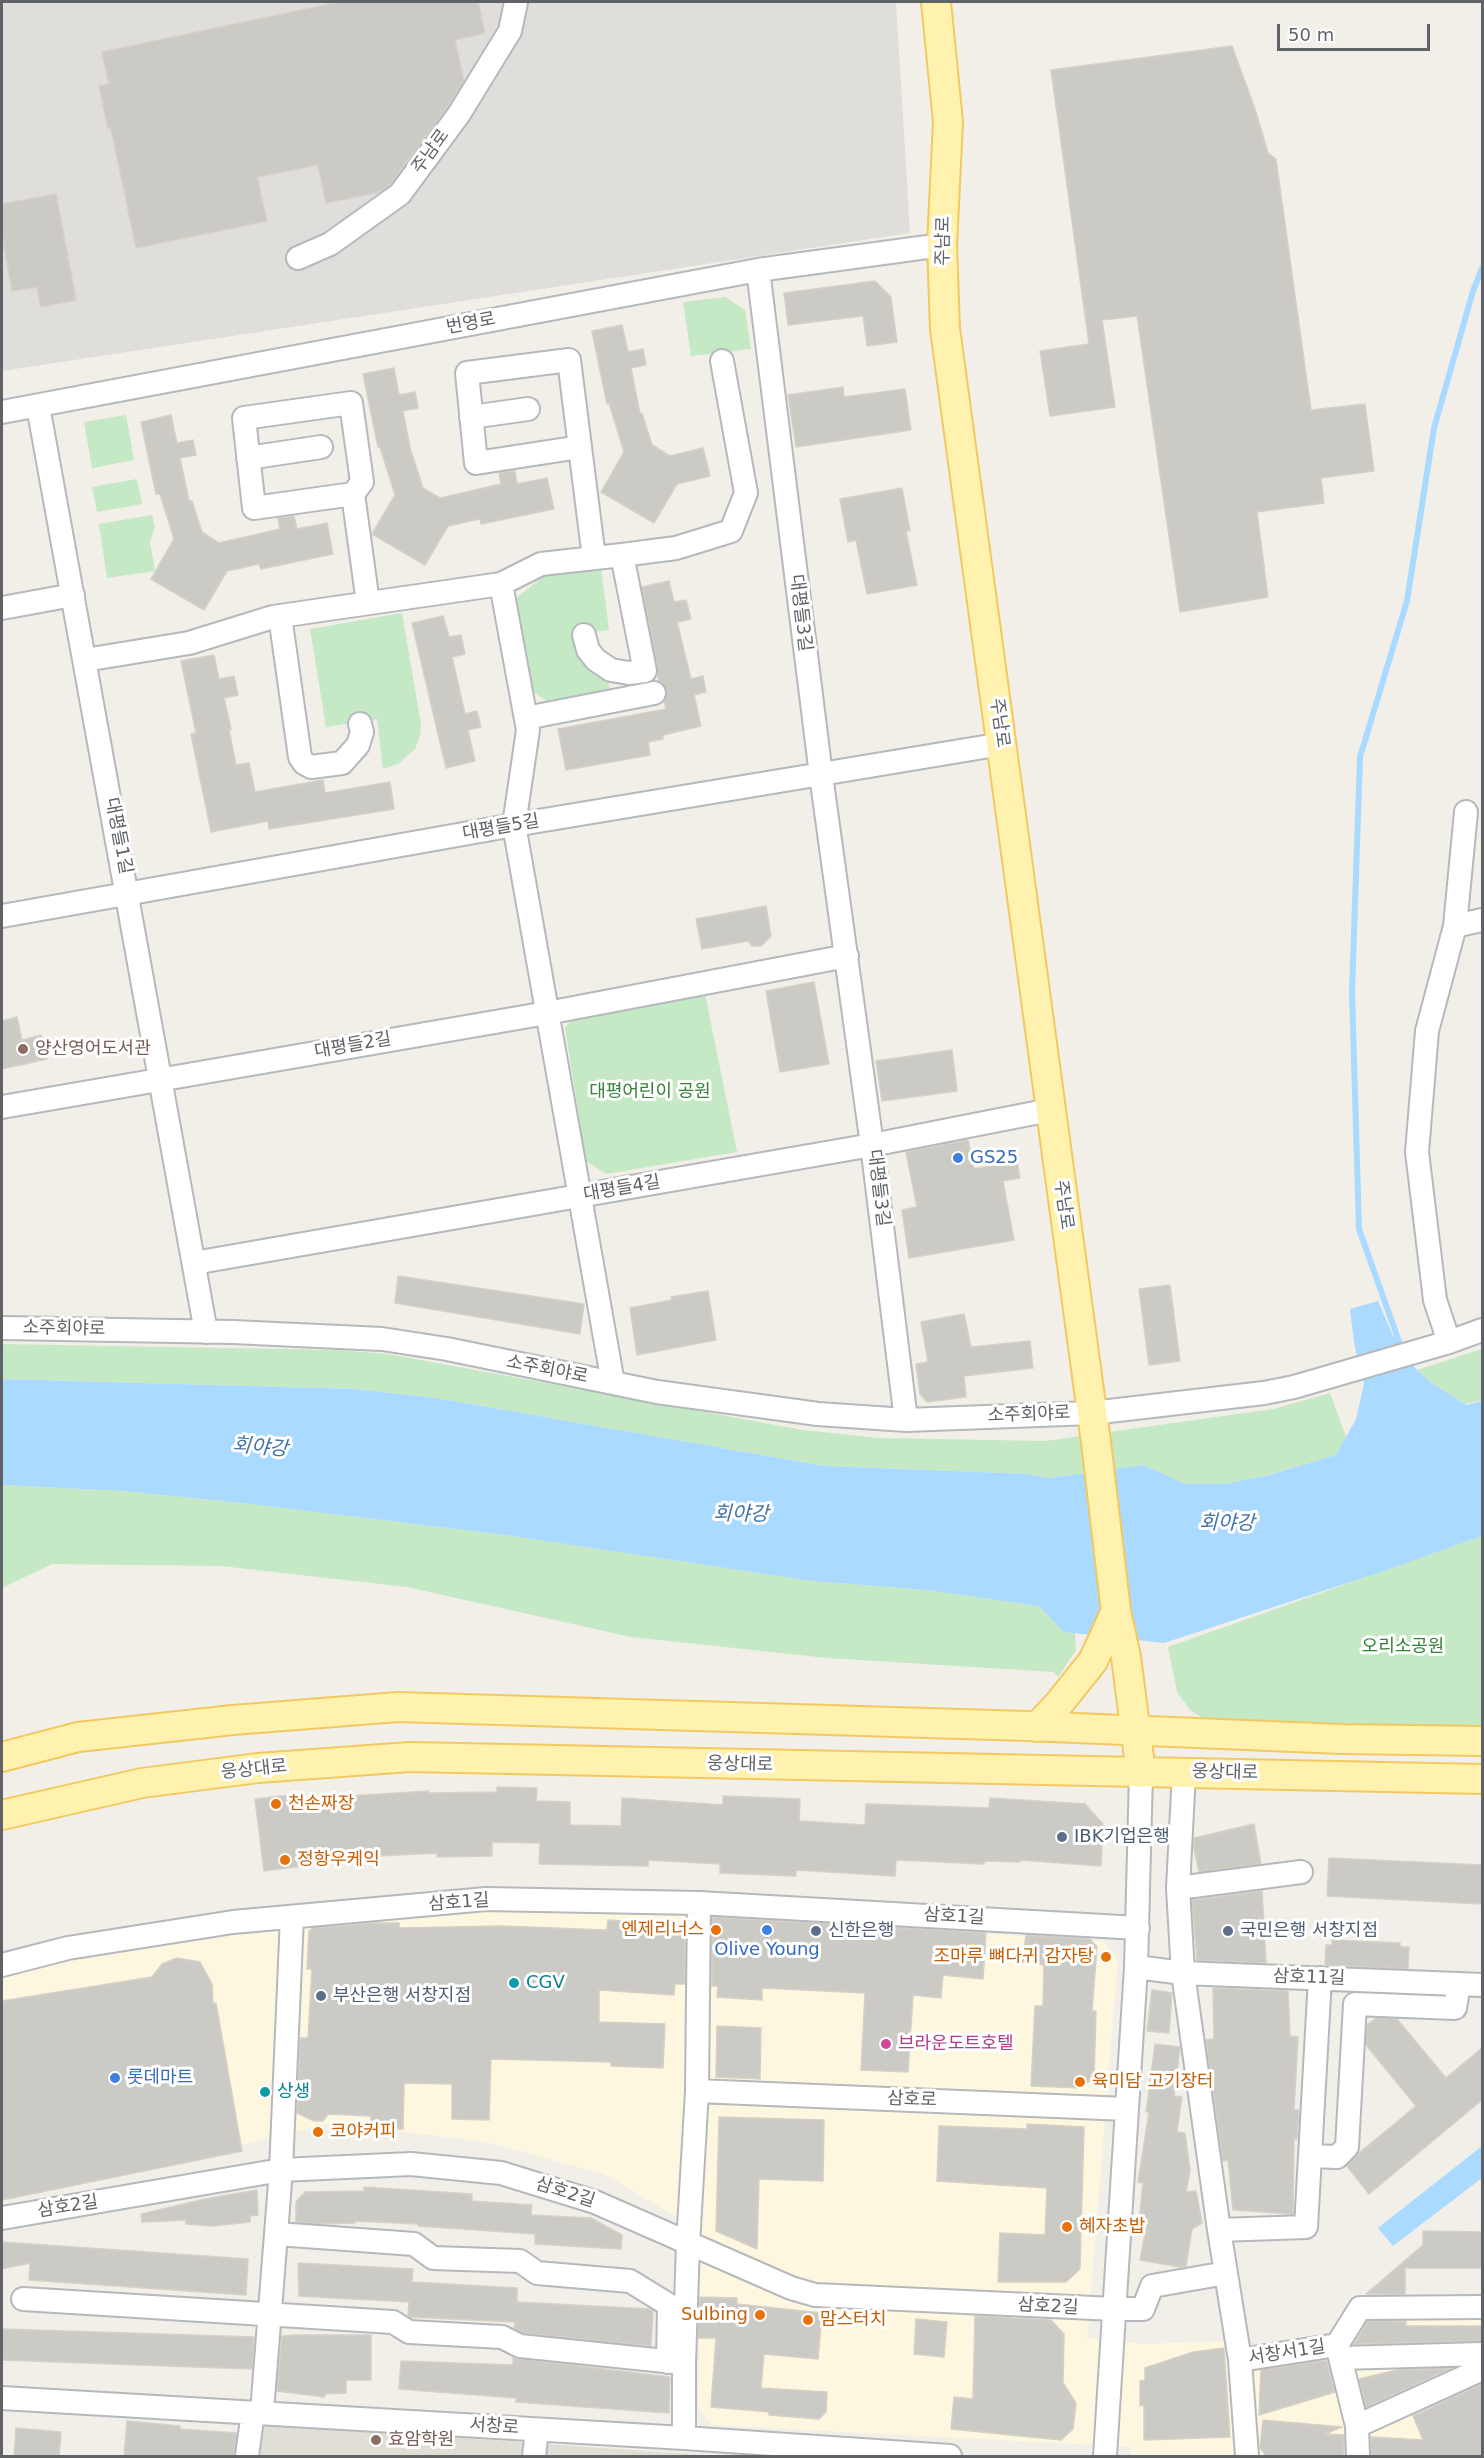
<!DOCTYPE html>
<meta charset="utf-8">
<style>
body{margin:0}
#map{position:relative;width:1484px;height:2458px;overflow:hidden;background:#f1efe8;font-family:"DejaVu Sans",sans-serif}
canvas{display:block}
.frame{position:absolute;inset:0;border:3px solid #5f6368;pointer-events:none}
.scale{position:absolute;left:1277px;top:24px;width:153px;height:27px;box-sizing:border-box;border:3px solid #5f6368;border-top:0;padding-left:8px;font-size:18px;line-height:21px;white-space:nowrap;color:#5f6368;-webkit-text-stroke:4px #fff;paint-order:stroke}
</style>
<div id="map">
<canvas width="1484" height="2458"></canvas>
<div class="frame"></div>
<div class="scale">50 m</div>
</div>
<script>
const c = document.querySelector('canvas').getContext('2d');
c.lineJoin = 'round';
function fill(path, color) { c.fillStyle = color; c.fill(path, 'evenodd'); }
const poly = rows => new Path2D(rows.map(r => 'M' + r).join(''));
function stroke(path, color, width, dash) { c.strokeStyle = color; c.lineWidth = width; c.lineCap = dash ? 'butt' : 'round'; c.setLineDash(dash || []); c.stroke(path); }
function write(font, color, halo, rows, align = 'center') {
  c.font = font + ' "DejaVu Sans","Noto Sans KR",sans-serif'; c.lineWidth = 6; c.setLineDash([]); c.textBaseline = 'middle'; c.strokeStyle = halo; c.fillStyle = color; for (const [text, x, y, turn = 0] of rows) {
    c.save(); c.translate(x, y); c.rotate((+turn || 0) * Math.PI / 180); c.textAlign = isNaN(turn) ? turn : align; if (halo) c.strokeText(text, 0, 0); c.fillText(text, 0, 0); c.restore();
  }
}
const commercial = poly([
 [487,1909,705,1913,1104,1942,1118,1961,1087,2338,1145,2344,1228,2341,1259,2355,1324,2355,1363,2315,1482,2318,1482,2456,1131,2456,1131,2447,713,2425,698,2407,701,2231,604,2174,486,2142,332,2123,251,2143,2,2189,2,1977,71,1960,238,1931]
]);
const industrial = poly([
 [2,2,896,2,910,233,2,371]
]);
const education = poly([
 [262,2424,717,2456,260,2456]
]);
const green = poly([
 [725,297,745,310,751,349,691,356,683,302],
 [126,415,134,460,92,468,84,422],
 [137,479,142,504,97,512,92,487],
 [152,515,155,527,150,542,155,571,107,578,99,524],
 [601,568,609,630,574,634,577,654,593,673,607,679,610,690,550,703,533,692,516,598,544,576],
 [402,613,421,724,420,735,415,749,398,764,383,769,377,719,326,727,310,629],
 [704,989,737,1152,606,1174,586,1161,565,1028,576,1014],
 [2,1344,338,1350,388,1354,803,1430,878,1438,1045,1441,1273,1409,1330,1393,1346,1437,1336,1455,1268,1475,1224,1484,1185,1484,1144,1465,1049,1478,1028,1474,825,1466,436,1398,353,1389,2,1379],
 [1482,1349,1482,1400,1465,1404,1429,1381,1417,1370],
 [2,1485,122,1491,242,1503,505,1535,812,1581,926,1590,1039,1606,1064,1632,1075,1633,1076,1650,1058,1677,1054,1672,828,1658,631,1637,407,1587,221,1566,52,1564,2,1588],
 [1482,1536,1482,1728,1204,1719,1190,1710,1177,1692,1168,1647]
]);
const water = poly([
 [1378,1301,1393,1336,1412,1365,1429,1381,1466,1405,1482,1401,1482,1536,1378,1573,1164,1643,1064,1632,1039,1606,926,1590,812,1581,505,1535,242,1503,122,1491,2,1485,2,1379,353,1389,436,1398,825,1466,1028,1474,1049,1478,1144,1465,1185,1484,1224,1484,1269,1475,1336,1455,1356,1419,1364,1384,1354,1343,1350,1309],
 [1482,2146,1482,2178,1393,2246,1378,2228]
]);
const stream = poly([
 [1402,1350,1359,1229,1352,992,1360,757,1407,601,1434,428,1473,291,1482,268]
]);
const building = poly([
 [339,2,478,2,485,33,455,40,464,81,448,106,390,184,380,192,326,203,318,165,257,177,267,221,136,248,111,128,108,128,99,86,109,84,102,52,339,2],
 [1232,46,1256,112,1268,153,1276,159,1311,410,1365,404,1374,471,1321,478,1324,503,1257,512,1268,597,1180,612,1137,316,1102,320,1115,407,1050,416,1040,351,1089,344,1051,70,1232,46],
 [56,194,76,300,41,307,37,287,12,291,2,235,2,204,56,194],
 [875,281,891,297,897,342,867,346,863,316,788,325,784,293,875,281],
 [622,325,628,352,643,349,646,365,631,368,640,414,642,413,652,445,670,456,703,448,710,476,677,484,654,523,601,492,624,452,609,403,607,404,592,331,622,325],
 [394,368,399,395,415,392,418,408,403,411,410,448,423,488,440,498,501,484,499,473,515,471,517,484,547,478,554,509,481,524,480,519,448,526,425,565,372,534,395,495,380,447,378,447,363,374,394,368],
 [843,387,844,397,905,389,911,430,796,447,788,395,843,387],
 [171,415,177,443,193,440,196,455,180,458,189,501,192,501,202,532,219,543,280,529,278,518,294,516,297,529,327,523,333,554,261,569,259,564,227,571,204,610,151,579,174,539,160,494,156,494,141,422,171,415],
 [902,488,910,531,906,531,917,585,867,594,856,540,848,542,840,499,902,488],
 [669,581,674,602,686,600,691,619,677,622,691,679,703,676,706,692,694,695,701,726,663,735,663,739,648,742,650,755,566,770,558,729,666,709,664,701,667,691,664,685,659,681,642,587,669,581],
 [443,616,449,637,461,635,465,654,452,657,465,714,477,711,481,727,468,730,475,761,446,768,412,623,443,616],
 [214,655,219,679,234,676,238,695,224,698,231,729,229,730,236,765,249,763,255,792,323,780,325,793,390,782,394,809,269,829,268,821,211,832,191,734,196,733,181,661,214,655],
 [766,906,771,936,761,946,752,946,748,941,702,949,696,919,766,906],
 [814,982,829,1064,780,1072,766,991,814,982],
 [17,1017,22,1040,41,1035,47,1059,2,1069,2,1021,17,1017],
 [952,1050,957,1091,882,1101,876,1061,952,1050],
 [968,1140,974,1169,1017,1161,1020,1178,1003,1181,1014,1240,909,1258,902,1210,917,1207,906,1152,968,1140],
 [398,1276,584,1304,580,1334,395,1303,398,1276],
 [1170,1285,1180,1361,1149,1365,1139,1289,1170,1285],
 [708,1291,716,1340,637,1355,630,1308,672,1300,671,1297,708,1291],
 [964,1314,971,1347,1030,1341,1033,1368,964,1376,966,1397,927,1402,920,1394,916,1364,928,1362,921,1322,964,1314],
 [497,1787,537,1788,536,1801,570,1802,570,1825,621,1826,622,1798,723,1805,723,1796,800,1799,799,1821,865,1825,866,1804,989,1808,990,1798,1085,1804,1103,1824,1101,1866,1020,1860,1020,1862,984,1861,984,1864,896,1860,895,1876,796,1870,796,1876,720,1873,720,1864,648,1860,648,1866,539,1864,540,1843,492,1842,492,1856,437,1857,437,1853,358,1857,358,1859,309,1862,310,1865,264,1871,255,1799,300,1794,301,1799,429,1791,429,1793,497,1792,497,1787],
 [1254,1824,1261,1864,1199,1872,1194,1849,1194,1838,1254,1824],
 [1329,1858,1482,1865,1482,1904,1327,1896,1329,1858],
 [1262,1891,1266,1963,1197,1960,1192,1900,1262,1891],
 [712,1917,986,1933,983,1979,943,1975,941,1998,913,1995,908,2072,861,2070,865,1993,762,1988,762,2000,717,1997,718,1986,712,1986,712,1917],
 [608,1920,685,1925,685,1984,675,1984,674,1995,599,1990,599,2022,665,2024,663,2068,611,2066,611,2062,491,2059,489,2120,452,2119,452,2084,404,2083,403,2129,370,2129,371,2116,328,2114,323,2121,314,2121,297,2113,300,2038,308,2038,312,1969,307,1969,309,1931,313,1928,376,1923,399,1923,399,1928,500,1926,607,1930,608,1920],
 [1026,1935,1090,1939,1097,1947,1092,2011,1096,2011,1094,2078,1081,2088,1031,2086,1035,2006,1043,2006,1044,1965,1022,1962,1026,1935],
 [1332,1940,1400,1943,1400,1947,1409,1947,1408,1969,1325,1965,1326,1945,1332,1945,1332,1940],
 [177,1958,200,1962,212,1984,213,2004,216,2003,242,2151,2,2200,2,2001,152,1977,162,1964,177,1958],
 [1213,1988,1288,1991,1290,2036,1298,2037,1294,2110,1299,2110,1297,2139,1294,2139,1293,2214,1233,2210,1228,2160,1223,2161,1206,2040,1214,2039,1213,1988],
 [1152,1990,1172,1993,1169,2033,1147,2031,1152,1990],
 [1376,2018,1397,2019,1446,2078,1482,2048,1482,2100,1369,2194,1347,2166,1358,2154,1416,2106,1366,2045,1367,2025,1376,2018],
 [717,2026,761,2028,760,2079,716,2077,717,2026],
 [1155,2044,1180,2047,1174,2096,1182,2097,1177,2132,1185,2133,1190,2171,1186,2192,1196,2191,1202,2223,1192,2229,1186,2266,1180,2267,1140,2260,1147,2224,1139,2223,1143,2183,1138,2182,1149,2112,1146,2112,1155,2044],
 [719,2117,824,2120,823,2181,759,2179,757,2249,716,2231,719,2117],
 [1027,2124,1084,2127,1080,2269,1066,2282,998,2282,1000,2233,1045,2235,1047,2188,937,2181,939,2126,1027,2129,1027,2124],
 [364,2187,472,2194,472,2201,532,2205,531,2215,591,2218,622,2235,621,2249,535,2244,535,2234,418,2226,418,2224,355,2221,355,2223,319,2224,296,2222,296,2202,305,2192,364,2191,364,2187],
 [257,2190,258,2215,250,2216,250,2222,212,2226,186,2224,186,2220,142,2222,141,2214,205,2199,257,2190],
 [1423,2231,1482,2232,1482,2268,1405,2268,1405,2294,1366,2294,1423,2245,1423,2231],
 [2,2242,248,2259,246,2295,29,2280,30,2263,2,2269,2,2242],
 [298,2263,413,2269,412,2282,517,2288,517,2302,649,2309,653,2311,651,2346,524,2333,514,2328,515,2322,410,2317,408,2315,409,2302,299,2296,298,2263],
 [700,2297,737,2298,737,2304,822,2313,818,2359,764,2354,761,2388,827,2392,826,2412,819,2419,769,2415,769,2412,711,2407,716,2338,698,2338,700,2297],
 [975,2316,1051,2320,1064,2334,1063,2383,1076,2403,1073,2429,1061,2440,951,2429,954,2397,973,2399,975,2316],
 [916,2319,947,2322,944,2357,914,2354,916,2319],
 [1368,2321,1406,2321,1406,2326,1482,2326,1482,2341,1354,2344,1368,2321],
 [2,2329,254,2337,252,2369,2,2360,2,2329],
 [299,2335,371,2335,371,2380,346,2380,346,2393,325,2394,324,2397,277,2391,282,2336,299,2335],
 [1224,2348,1230,2437,1144,2440,1144,2405,1140,2406,1140,2381,1145,2380,1145,2368,1193,2352,1224,2348],
 [513,2358,670,2377,669,2413,516,2402,516,2398,399,2389,401,2361,513,2365,513,2358],
 [1322,2361,1327,2361,1335,2392,1259,2415,1261,2370,1322,2361],
 [1451,2368,1366,2407,1359,2379,1397,2370,1451,2368],
 [1482,2384,1482,2457,1371,2457,1371,2437,1423,2440,1413,2416,1482,2384],
 [1263,2420,1342,2427,1325,2434,1344,2435,1344,2457,1267,2457,1260,2448,1263,2420],
 [127,2421,180,2426,180,2429,237,2433,234,2457,124,2457,127,2421],
 [16,2428,61,2432,59,2457,14,2457,16,2428]
]);
const minor = poly([
 [298,258,330,244,400,194,459,114,510,31,516,2],
 [758,270,821,775,872,1145,906,1420],
 [38,406,206,1332],
 [2,412,758,270,942,245],
 [471,417,528,409],
 [580,447,476,463,467,373,569,360,594,558],
 [248,458,321,447],
 [353,494,254,508,244,418,351,403,362,482,353,494,368,603],
 [622,555,676,548,731,531,746,493,722,361],
 [501,584,541,564,622,555,645,671,629,673,611,670,596,660,588,650,584,635],
 [2,608,73,595],
 [280,616,300,757,304,763,311,767,342,763,358,745,362,732,360,724],
 [85,660,189,643,273,617,501,584,528,730,514,825,613,1383],
 [526,718,654,693],
 [2,916,514,825,1002,744],
 [1455,926,1482,920],
 [2,1107,547,1013,847,956],
 [194,1263,872,1145,1050,1110],
 [2,1328,233,1332,382,1339,447,1349,657,1392,818,1414,906,1420,1092,1413,1264,1393,1294,1387,1449,1342,1482,1330],
 [1449,1342,1435,1300,1417,1152,1427,1031,1455,926,1466,812],
 [1184,1772,1178,1888,1183,1973,1219,2230,1240,2360,1247,2456],
 [1178,1888,1301,1872],
 [2,1965,68,1948,233,1922,486,1899,699,1903,1138,1928],
 [1136,1967,1183,1973,1482,1985],
 [697,2091,1127,2109],
 [1310,2156,1337,2157,1347,2147,1355,2004,1455,2008,1459,1984],
 [2,2218,281,2170,411,2164,501,2173,595,2202,791,2288,815,2295,1115,2309,1143,2309,1152,2286,1226,2273],
 [1219,2230,1306,2227,1320,1978],
 [277,2234,414,2244,433,2258,520,2261,537,2273,630,2281,669,2305,668,2362],
 [23,2299,393,2322,409,2332,502,2337,520,2346,684,2363],
 [1337,2345,1357,2426,1358,2456],
 [1341,2358,1482,2354],
 [1240,2360,1337,2345,1360,2308,1482,2307],
 [2,2398,684,2438,950,2456],
 [262,2412,281,2170,292,1917],
 [1357,2426,1482,2369],
 [684,2438,684,2363,688,2244,697,2091,699,1903],
 [247,2456,253,2412],
 [534,2456,537,2430],
 [1105,2456,1136,1967,1141,1773]
]);
const major = poly([
 [936,2,948,122,942,245,945,329,1096,1442,1116,1611,1126,1657,1141,1773],
 [1037,1727,1057,1706,1093,1661,1116,1611],
 [2,1757,78,1737,233,1720,398,1707,1027,1726,1342,1739,1482,1741],
 [2,1815,142,1783,258,1768,410,1757,1482,1779]
]);
const markers = [
 [23,1049,6,"#8d6e63"],
 [958,1158,6,"#3f7fe0"],
 [276,1804,6,"#e8710a"],
 [1062,1837,6,"#5c6f8a"],
 [285,1860,6,"#e8710a"],
 [716,1930,6,"#e8710a"],
 [767,1930,6,"#3f7fe0"],
 [816,1931,6,"#5c6f8a"],
 [1228,1931,6,"#5c6f8a"],
 [1106,1957,6,"#e8710a"],
 [514,1983,6,"#0f9aa8"],
 [321,1996,6,"#5c6f8a"],
 [886,2044,6,"#d1479c"],
 [115,2078,6,"#3f7fe0"],
 [1080,2082,6,"#e8710a"],
 [265,2092,6,"#0f9aa8"],
 [318,2132,6,"#e8710a"],
 [1067,2227,6,"#e8710a"],
 [760,2315,6,"#e8710a"],
 [808,2320,6,"#e8710a"],
 [376,2440,6,"#8d6e63"]
];
const streetNames = [
 ["주남로",431,152,-54],
 ["주남로",944,241,-89],
 ["번영로",471,324,-11],
 ["대평들3길",800,613,83],
 ["주남로",999,723,82],
 ["대평들5길",501,828,-10],
 ["대평들1길",118,836,79],
 ["대평들2길",353,1046,-10],
 ["대평들3길",878,1188,83],
 ["대평들4길",622,1189,-10],
 ["주남로",1063,1205,82],
 ["소주회야로",64,1329,1],
 ["소주회야로",547,1370,11],
 ["소주회야로",1029,1415,-2],
 ["웅상대로",740,1765,1],
 ["웅상대로",254,1770,-6],
 ["웅상대로",1225,1773,1],
 ["삼호1길",459,1903,-4],
 ["삼호1길",954,1917,3],
 ["삼호11길",1309,1978,2],
 ["삼호로",912,2100,2],
 ["삼호2길",565,2193,18],
 ["삼호2길",68,2207,-9],
 ["삼호2길",1048,2307,3],
 ["서창서1길",1287,2353,-9],
 ["서창로",494,2427,4]
];
const educationNames = [
 ["양산영어도서관",35,1049],
 ["효암학원",388,2440]
];
const parkNames = [
 ["대평어린이 공원",650,1092],
 ["오리소공원",1403,1647]
];
const shopNames = [
 ["GS25",970,1158],
 ["Olive Young",767,1950,"center"],
 ["롯데마트",127,2078]
];
const foodNames = [
 ["천손짜장",288,1804],
 ["정항우케익",297,1860],
 ["엔제리너스",704,1930,"right"],
 ["조마루 뼈다귀 감자탕",1094,1957,"right"],
 ["육미담 고기장터",1092,2082],
 ["코야커피",330,2132],
 ["혜자초밥",1079,2227],
 ["Sulbing",748,2315,"right"],
 ["맘스터치",820,2320]
];
const serviceNames = [
 ["IBK기업은행",1074,1837],
 ["신한은행",828,1931],
 ["국민은행 서창지점",1240,1931],
 ["부산은행 서창지점",333,1996]
];
const cultureNames = [
 ["CGV",526,1983],
 ["상생",277,2092]
];
const hotelNames = [
 ["브라운도트호텔",898,2044]
];
const waterNames = [
 ["회야강",260,1448,5],
 ["회야강",741,1515,1],
 ["회야강",1227,1524,1]
];
fill(commercial, '#fef7e0');
fill(industrial, '#e0deda');
fill(education, '#e1ded6');
fill(green, '#c5e8c5');
fill(water, '#aadaff');
stroke(stream, '#aadaff', 6);
fill(building, '#cccac5');
stroke(building, '#d6d1c6', 1.5);
stroke(minor, '#b5b8bc', 26);
stroke(major, '#f2c960', 32);
stroke(minor, '#fff', 22);
stroke(major, '#fff2af', 28);
for (const [x, y, r, color] of markers) { const dot = new Path2D(); dot.arc(x, y, r, 0, 2 * Math.PI); c.fillStyle = color; c.fill(dot); stroke(dot, '#fff', 2); }
write('18px', '#5f6368', '#fff', streetNames);
write('18px', '#785e54', '#fff', educationNames, 'left');
write('18px', '#348238', '#fff', parkNames);
write('18px', '#366cbe', '#fff', shopNames, 'left');
write('18px', '#c56008', '#fff', foodNames, 'left');
write('18px', '#4e5e75', '#fff', serviceNames, 'left');
write('18px', '#0d838f', '#fff', cultureNames, 'left');
write('18px', '#b23c85', '#fff', hotelNames, 'left');
write('italic 20px', '#4174aa', '#fff', waterNames);
</script>
